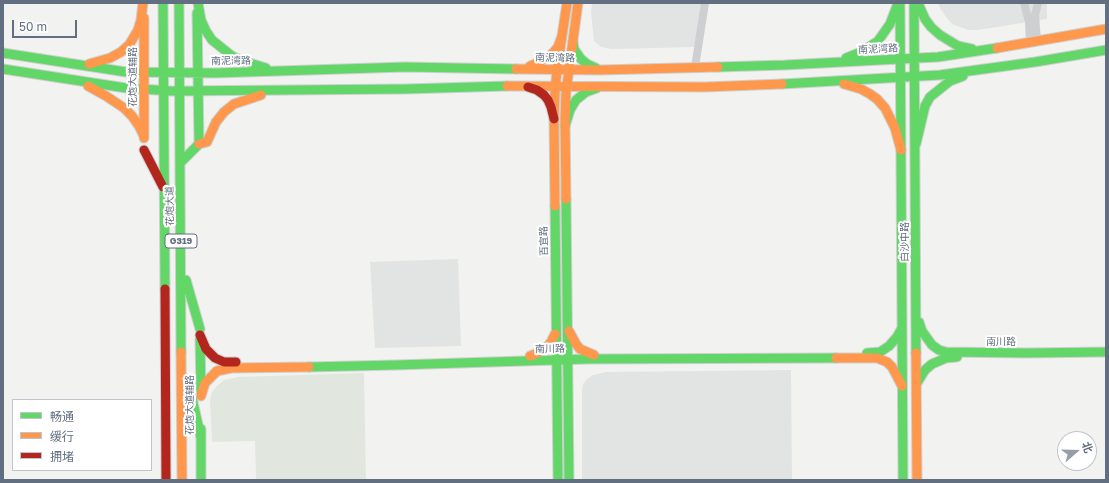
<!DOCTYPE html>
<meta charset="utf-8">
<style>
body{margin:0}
#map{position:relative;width:1109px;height:483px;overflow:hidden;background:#f2f3f0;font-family:"Golos Text","Noto Sans SC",sans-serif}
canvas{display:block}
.frame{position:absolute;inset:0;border:4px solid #626f81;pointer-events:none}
.legend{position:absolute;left:12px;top:399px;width:140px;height:72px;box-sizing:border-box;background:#fff;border:1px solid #c0c5cd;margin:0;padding:5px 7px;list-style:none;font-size:12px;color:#626f81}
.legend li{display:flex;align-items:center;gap:8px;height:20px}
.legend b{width:20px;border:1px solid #c0c5cd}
.north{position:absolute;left:1057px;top:431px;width:40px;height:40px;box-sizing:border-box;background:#fff;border:1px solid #c0c5cd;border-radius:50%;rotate:70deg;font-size:11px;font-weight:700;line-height:16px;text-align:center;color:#626f81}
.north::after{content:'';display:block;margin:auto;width:14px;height:18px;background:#949da8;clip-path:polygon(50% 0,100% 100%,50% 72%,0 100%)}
.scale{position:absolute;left:12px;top:20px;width:65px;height:18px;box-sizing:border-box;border:2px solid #626f81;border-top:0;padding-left:5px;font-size:12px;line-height:14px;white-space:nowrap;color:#626f81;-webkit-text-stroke:3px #fff;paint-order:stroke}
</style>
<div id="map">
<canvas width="1109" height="483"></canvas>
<div class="frame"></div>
<ul class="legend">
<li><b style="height:5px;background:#63d668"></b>畅通</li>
<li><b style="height:5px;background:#ff974d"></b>缓行</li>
<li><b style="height:5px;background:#b3261e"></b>拥堵</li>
</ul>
<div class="north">北</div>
<div class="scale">50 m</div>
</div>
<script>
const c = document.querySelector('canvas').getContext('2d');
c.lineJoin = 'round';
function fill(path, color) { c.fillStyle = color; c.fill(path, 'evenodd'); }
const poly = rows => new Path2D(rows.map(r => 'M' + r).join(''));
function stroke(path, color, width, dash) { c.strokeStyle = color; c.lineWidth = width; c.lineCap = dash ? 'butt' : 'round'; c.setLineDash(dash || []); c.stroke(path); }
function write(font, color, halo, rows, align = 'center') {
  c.font = font + ' "Golos Text","Noto Sans SC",sans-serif'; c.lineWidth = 4; c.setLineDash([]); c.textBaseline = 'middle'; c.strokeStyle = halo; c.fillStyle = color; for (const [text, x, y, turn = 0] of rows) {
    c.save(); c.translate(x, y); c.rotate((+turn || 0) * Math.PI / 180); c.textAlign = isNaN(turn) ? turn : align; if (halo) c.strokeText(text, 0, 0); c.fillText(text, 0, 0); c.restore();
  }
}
const built = poly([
 [592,3,705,3,698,47,611,49,601,47,594,41,591,12],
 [938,3,1047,3,1047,19,978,30,968,30,952,24,946,17,940,8],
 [458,259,461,346,375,348,370,262],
 [791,370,792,480,582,480,582,389,583,384,587,379,593,375,606,372]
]);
const green = poly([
 [364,373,366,480,256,480,255,441,212,442,210,400,212,392,217,386,224,380,238,377]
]);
const street = poly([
 [1024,3,1029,22,1030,42],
 [1037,41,1035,15,1038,3],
 [695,67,705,3]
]);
const fast = poly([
 [163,3,165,289],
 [179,3,181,352],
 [198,3,201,20,206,31,212,40,232,56,243,61,266,68],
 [900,3,903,480],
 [914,3,916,353],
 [918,3,925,19,931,27,940,35,958,46,972,49],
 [197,13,199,144],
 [573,42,574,49,581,59,587,64,596,68],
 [3,53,126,72,215,73,405,67,516,69],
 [846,58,861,52,878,41,890,24,898,3],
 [718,67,785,65,938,57,997,48],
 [3,69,126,88,172,91,406,89,507,86],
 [782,84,940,75,1035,62,1106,50],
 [565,126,570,110,576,100,586,92,597,88],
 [916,144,925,106,930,97,950,81,963,76],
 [180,163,199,144],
 [566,199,569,480],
 [555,206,558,480],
 [186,280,200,329],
 [919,322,922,331,932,345,939,350,946,352,1026,353,1106,352],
 [200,339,201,391],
 [867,353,880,352,889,346,897,337,902,328],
 [309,367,396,365,588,359,836,358],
 [188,380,201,438],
 [917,383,925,370,932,364,946,358,957,357],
 [201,429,201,480]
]);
const slow = poly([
 [144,18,144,138],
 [997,48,1106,29],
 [89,64,110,58,121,52,129,45,138,30,141,20,143,3],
 [530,66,540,62,553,53,558,47,562,36],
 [516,69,600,70,718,67],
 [844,84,861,89,870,94,877,99,885,108,895,128,901,150],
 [88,86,106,96,124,108,132,116,139,126,144,136],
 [507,86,705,87,782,84],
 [199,144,207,142,216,122,224,112,234,104,261,95],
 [566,199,565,120,566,92,578,3],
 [555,206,554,119,555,92,557,69,567,3],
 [569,331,576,344,580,349,594,355],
 [181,352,182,480],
 [916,353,917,480],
 [530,356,538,353,547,347,551,342,555,334],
 [836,358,877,358,887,362,892,367,902,386],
 [201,396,205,383,217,371,231,368,309,367]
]);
const jam = poly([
 [528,87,537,90,544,95,548,100,551,107,554,119],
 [144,150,163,187],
 [165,289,166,480],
 [200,335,206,349,215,358,224,362,236,362]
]);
const shields = [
 [181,241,32]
];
const shieldNames = [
 ["G319",181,241]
];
const streetNames = [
 ["南泥湾路",878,49,-3],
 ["南泥湾路",555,58,1],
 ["南泥湾路",231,61,-1],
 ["花炮大道辅路",133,77,-90],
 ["花炮大道",170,206,-91],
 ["百宜路",544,241,-91],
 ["白沙中路",905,242,-90],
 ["南川路",1001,342],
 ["南川路",550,349,-1],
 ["花炮大道辅路",190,405,-90]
];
fill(built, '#e2e4e3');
fill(green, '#e1e6de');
stroke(fast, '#ced0d0', 11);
stroke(slow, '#ced0d0', 11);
stroke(jam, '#ced0d0', 11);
stroke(street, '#cecfd0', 8);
stroke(fast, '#63d668', 9);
stroke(slow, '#ff974d', 9);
stroke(jam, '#b3261e', 9);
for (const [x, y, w] of shields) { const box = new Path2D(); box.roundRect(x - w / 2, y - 7, w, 14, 3); c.fillStyle = '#fff'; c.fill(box); stroke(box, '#626f81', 1); }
write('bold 9px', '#626f81', null, shieldNames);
write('10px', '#626f81', '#fff', streetNames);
</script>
